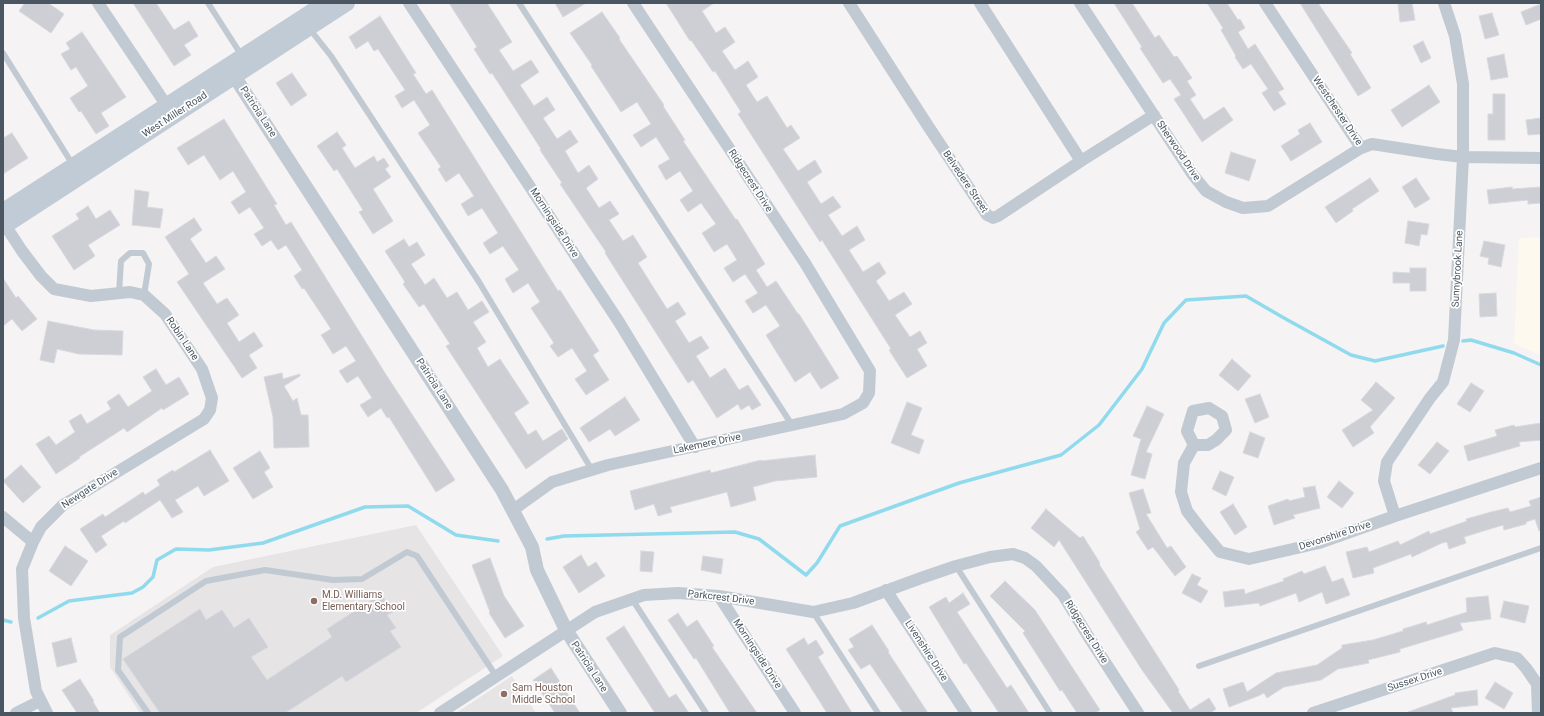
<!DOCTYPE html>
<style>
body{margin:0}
#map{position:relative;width:1544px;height:716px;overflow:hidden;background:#f5f3f3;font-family:Roboto,sans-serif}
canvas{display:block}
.frame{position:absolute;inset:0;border:4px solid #4a5661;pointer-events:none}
</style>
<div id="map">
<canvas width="1544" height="716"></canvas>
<div class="frame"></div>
</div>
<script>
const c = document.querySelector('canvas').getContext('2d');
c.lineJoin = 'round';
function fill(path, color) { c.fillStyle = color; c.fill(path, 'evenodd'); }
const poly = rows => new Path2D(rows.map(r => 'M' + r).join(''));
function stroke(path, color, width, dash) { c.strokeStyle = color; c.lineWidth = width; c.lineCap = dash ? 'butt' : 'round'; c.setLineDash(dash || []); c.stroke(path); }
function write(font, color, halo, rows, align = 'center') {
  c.font = font + ' Roboto,sans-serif'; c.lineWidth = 3.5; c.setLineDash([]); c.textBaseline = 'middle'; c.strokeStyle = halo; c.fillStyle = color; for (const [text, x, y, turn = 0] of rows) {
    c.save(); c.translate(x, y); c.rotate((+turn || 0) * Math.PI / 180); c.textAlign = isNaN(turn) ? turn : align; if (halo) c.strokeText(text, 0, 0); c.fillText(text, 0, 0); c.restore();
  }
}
const commercial = poly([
 [1541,237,1541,355,1514,344,1519,238]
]);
const education = poly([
 [416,525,503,656,416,713,140,713,110,667,110,635,213,567],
 [512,676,536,713,456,713]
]);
const stream = poly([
 [1463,341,1471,340,1514,353,1541,365],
 [547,539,564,536,735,532,759,539,806,575,817,563,840,526,959,483,1061,455,1099,425,1142,369,1164,323,1186,300,1246,296,1284,318,1351,355,1375,361,1443,346],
 [38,618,69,601,132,593,143,587,153,577,157,560,176,549,209,550,263,543,365,507,408,506,456,535,498,541],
 [3,620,11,622]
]);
const building = poly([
 [25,3,48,3,64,14,51,33,19,11,25,3],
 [133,3,156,3,174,30,189,21,198,36,184,45,191,55,174,66,133,3],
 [449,3,487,3,512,42,499,50,513,71,531,60,539,72,520,85,534,106,547,97,555,110,543,118,557,139,570,130,578,142,565,151,578,173,589,165,598,179,586,188,599,208,610,201,619,214,609,220,623,241,633,235,647,257,638,263,667,309,678,302,686,314,675,321,689,343,701,336,709,348,696,356,710,378,725,368,739,390,748,385,761,405,752,410,749,405,741,410,738,404,717,418,693,380,688,383,605,253,606,252,560,184,562,183,540,150,541,149,492,73,490,74,474,49,477,47,449,3],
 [555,3,586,3,563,17,555,3],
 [666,3,714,3,702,11,716,33,725,27,735,42,722,51,735,70,748,61,758,77,746,85,757,102,767,96,787,128,791,125,800,138,783,149,798,171,815,160,822,172,807,182,821,204,833,196,841,207,828,215,842,236,857,226,865,240,849,250,863,272,879,262,886,273,876,281,889,301,904,292,912,304,895,315,910,337,920,331,927,343,917,349,927,366,907,378,889,350,891,349,822,240,820,242,738,114,741,112,715,71,713,72,691,40,690,41,666,3],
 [1114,3,1132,3,1155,38,1159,35,1174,57,1177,56,1192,78,1187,81,1196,95,1190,99,1204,120,1224,107,1233,120,1202,142,1174,99,1181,95,1170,79,1163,83,1140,48,1142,47,1114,3],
 [1207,3,1227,3,1238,20,1240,19,1245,28,1238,32,1248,49,1255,44,1284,89,1278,92,1286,104,1274,111,1262,93,1268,89,1251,64,1243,69,1235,57,1236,56,1221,30,1223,28,1207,3],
 [1300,3,1318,3,1352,53,1350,54,1371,88,1358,96,1300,3],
 [1398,3,1412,3,1415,20,1400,22,1398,3],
 [1541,4,1541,19,1526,25,1521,12,1541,4],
 [602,12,620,38,619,39,664,105,663,106,685,140,683,141,736,220,737,219,765,264,756,270,767,287,776,281,798,314,799,314,839,378,821,389,810,372,795,382,766,335,780,326,766,305,753,313,745,301,758,293,745,274,733,282,724,268,737,260,727,244,714,252,702,233,716,224,701,203,688,212,680,200,693,191,680,171,666,180,658,166,670,159,656,137,641,147,633,135,651,124,637,102,621,112,591,66,592,65,570,33,602,12],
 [1492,13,1499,35,1485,39,1479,16,1492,13],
 [380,16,416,73,413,74,426,94,432,90,558,291,560,290,599,351,593,355,609,380,586,395,575,379,587,371,572,348,558,357,550,346,554,343,531,308,540,302,528,283,513,293,505,279,519,270,503,246,490,254,483,243,498,233,482,208,468,216,461,204,474,196,459,173,446,182,438,169,441,167,418,133,430,125,414,100,402,108,395,96,405,90,378,49,374,51,368,41,356,49,349,37,380,16],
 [82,32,126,97,101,113,109,126,96,134,81,111,79,112,70,98,88,86,76,67,71,70,61,54,70,49,66,43,82,32],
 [1423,41,1431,58,1421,63,1413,46,1423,41],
 [1504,54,1508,77,1491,80,1487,58,1504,54],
 [292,73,307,95,291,106,276,83,292,73],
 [1429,85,1440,102,1402,127,1391,110,1429,85],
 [1493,94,1505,94,1505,140,1488,140,1488,114,1493,114,1493,94],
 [1541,118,1541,134,1528,135,1526,120,1541,118],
 [224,119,277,204,274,205,286,225,291,222,385,373,455,480,436,492,389,417,387,418,381,408,368,417,360,405,372,398,358,376,347,383,339,371,356,361,346,346,333,354,321,335,331,329,304,288,302,289,294,276,302,270,286,245,278,250,271,240,262,246,254,234,264,228,250,207,239,214,231,202,246,192,233,171,220,180,204,155,188,165,177,148,224,119],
 [1310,123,1322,142,1291,161,1281,146,1300,134,1298,130,1310,123],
 [337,132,346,145,342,148,355,168,374,156,377,162,384,158,389,166,385,169,391,177,373,189,393,221,373,234,359,212,363,210,337,169,334,171,317,146,337,132],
 [12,133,28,158,3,174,3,138,12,133],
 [1231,152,1256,160,1249,181,1225,173,1231,152],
 [1370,178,1379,191,1352,209,1353,211,1336,223,1325,207,1370,178],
 [1416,178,1430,199,1415,208,1402,187,1416,178],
 [1512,187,1512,189,1541,187,1541,203,1528,204,1528,200,1489,204,1487,190,1512,187],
 [135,190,149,192,147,207,163,209,160,228,132,225,135,190],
 [88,206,96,219,110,210,120,225,88,245,95,256,74,270,52,236,79,219,76,214,88,206],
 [194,218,202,230,190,239,206,263,216,256,225,269,203,283,217,304,227,298,239,315,227,323,239,342,254,332,263,346,249,355,257,368,242,378,177,282,189,274,165,237,194,218],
 [1408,221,1429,224,1427,235,1421,234,1419,246,1405,243,1408,221],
 [404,239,409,247,417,242,425,255,411,264,425,285,434,278,447,298,457,292,468,310,482,301,489,312,473,322,486,342,477,348,488,367,500,359,529,403,514,413,528,435,536,430,543,441,562,429,568,439,526,469,446,346,450,344,424,304,419,307,403,284,405,282,385,251,404,239],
 [1484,241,1505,245,1501,267,1488,264,1489,258,1480,256,1484,241],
 [1410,268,1426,268,1426,291,1410,291,1410,283,1393,283,1393,272,1410,273,1410,268],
 [3,278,16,298,18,296,37,319,22,331,12,319,3,326,3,278],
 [1496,293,1497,316,1480,317,1479,294,1496,293],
 [48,321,94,330,123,331,122,355,79,354,57,349,54,363,40,360,48,321],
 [1232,359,1251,376,1238,391,1219,375,1232,359],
 [156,369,166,385,179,377,189,394,163,410,162,408,127,432,124,428,79,457,80,458,56,474,36,444,49,436,56,445,75,432,69,421,81,414,87,424,111,409,107,402,119,394,128,407,152,391,143,377,156,369],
 [282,373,283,379,300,374,300,376,284,386,293,401,297,398,301,415,308,415,309,447,274,448,273,417,264,377,282,373],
 [1376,382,1395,398,1370,427,1374,433,1353,447,1342,430,1373,410,1361,400,1376,382],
 [1471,383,1484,391,1470,412,1457,404,1471,383],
 [1260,394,1269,417,1255,423,1245,399,1260,394],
 [625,397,640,420,615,436,610,429,589,442,580,428,625,397],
 [907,402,922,408,911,435,924,440,919,454,891,443,907,402],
 [1147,406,1164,414,1146,452,1152,454,1145,479,1131,475,1141,439,1133,436,1147,406],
 [1541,423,1541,440,1519,442,1520,446,1468,461,1464,446,1497,436,1495,430,1514,425,1515,427,1541,423],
 [1250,432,1265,438,1258,458,1243,453,1250,432],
 [1437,442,1449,451,1430,474,1418,465,1437,442],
 [210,450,229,481,204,496,198,486,175,500,183,512,172,518,160,500,125,523,124,521,101,536,107,545,96,553,80,529,103,514,105,517,143,492,145,495,160,485,157,480,173,470,174,472,210,450],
 [260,451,270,468,264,472,273,487,253,499,233,468,260,451],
 [815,455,817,477,775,481,753,487,756,500,731,507,727,492,670,507,672,512,658,516,654,504,635,510,630,491,710,470,711,473,761,460,761,461,815,455],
 [21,465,41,487,23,503,3,481,21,465],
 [1220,471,1234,477,1226,496,1212,489,1220,471],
 [1339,481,1354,493,1342,508,1327,497,1339,481],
 [1315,486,1320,508,1293,515,1295,518,1274,525,1268,506,1288,499,1289,501,1305,497,1303,488,1315,486],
 [1143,489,1151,513,1146,514,1167,548,1171,546,1186,567,1175,576,1153,547,1148,550,1136,532,1140,529,1129,493,1143,489],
 [1541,497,1541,530,1539,531,1535,519,1526,522,1526,524,1504,530,1503,525,1464,537,1466,543,1449,549,1447,542,1442,543,1412,557,1411,554,1373,568,1374,573,1353,578,1346,552,1367,547,1369,552,1398,541,1400,545,1429,531,1430,534,1467,521,1466,519,1491,512,1508,508,1510,512,1531,506,1529,501,1541,497],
 [1233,504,1247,527,1235,535,1220,512,1233,504],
 [1046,509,1080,538,1083,536,1100,563,1099,564,1179,690,1178,691,1190,710,1209,698,1216,709,1210,713,1173,713,1142,670,1059,540,1054,547,1031,528,1046,509],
 [65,546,88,561,71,586,49,571,65,546],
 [641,551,654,552,652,572,640,571,641,551],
 [581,555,588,567,596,562,605,576,579,593,563,567,581,555],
 [703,556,723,559,721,574,701,570,703,556],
 [490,558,504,596,524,626,505,638,489,613,490,612,472,565,490,558],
 [1325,566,1332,582,1343,578,1350,595,1326,604,1322,592,1299,602,1296,593,1260,606,1259,603,1225,607,1223,592,1244,589,1245,594,1284,581,1283,579,1302,571,1304,574,1325,566],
 [1192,574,1201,578,1197,585,1208,591,1201,603,1182,593,1192,574],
 [1005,581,1035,610,1100,710,1095,713,1077,713,1062,690,1060,691,1023,633,1025,631,990,596,1005,581],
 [963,593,970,604,957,612,1007,688,1011,685,1029,713,999,713,966,663,964,664,929,607,946,597,949,603,963,593],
 [381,594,393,612,387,615,396,628,390,631,401,647,346,682,342,676,285,713,160,713,123,659,200,609,206,620,222,610,234,628,249,618,268,647,251,657,267,680,332,637,327,629,381,594],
 [1488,596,1491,619,1460,623,1463,630,1400,649,1400,652,1368,660,1369,663,1338,669,1321,680,1284,687,1267,698,1264,693,1258,696,1229,707,1223,689,1243,682,1247,692,1276,673,1317,665,1342,648,1342,645,1373,640,1403,631,1403,629,1426,622,1427,625,1467,612,1466,598,1488,596],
 [1504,601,1529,606,1525,623,1500,617,1504,601],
 [678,613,687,627,697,620,714,646,712,647,757,713,730,713,696,658,694,659,668,620,678,613],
 [872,625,889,651,888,652,928,713,903,713,870,664,861,669,848,650,854,647,849,639,872,625],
 [624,626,669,698,676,694,689,713,655,713,606,638,624,626],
 [71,638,77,662,57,667,52,643,71,638],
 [804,638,808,645,816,640,824,653,818,657,852,713,827,713,808,683,786,649,804,638],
 [551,668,567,693,580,713,555,713,533,680,551,668],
 [80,679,94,701,93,702,100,713,77,713,62,690,80,679],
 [1495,682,1513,693,1504,709,1485,698,1495,682],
 [1477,690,1478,705,1451,708,1453,713,1409,713,1408,712,1455,695,1455,693,1477,690]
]);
const service = poly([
 [208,3,242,56],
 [519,3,792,425],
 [309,28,331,56,479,282,592,470],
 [3,53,73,165],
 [119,293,121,261,130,253,143,253,149,264,144,295],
 [956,566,1050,713],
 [632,599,706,713],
 [813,612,878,713],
 [1199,666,1541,548],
 [148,713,118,670,120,637,206,581,265,570,333,580,362,579,407,552,417,556,496,676]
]);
const minor = poly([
 [98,3,171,112],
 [409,3,619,322,695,447],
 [849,3,928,126,987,215,993,218,998,216,1081,161,1154,115],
 [980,3,1081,161],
 [1080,3,1193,175,1206,191,1226,202,1243,208,1268,206,1361,148,1372,144,1437,154,1463,157,1541,158],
 [1265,3,1361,148],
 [3,222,22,251,41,276,54,289,91,296,130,292,144,295,165,314,202,369,212,398,210,410,204,419,63,505,41,527,33,542,22,569,24,618,36,691,47,713],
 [1209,408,1222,416,1226,430,1216,440,1208,445,1194,445,1187,431,1193,411,1209,408],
 [1194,445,1184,463,1181,492,1187,511,1200,528,1220,552,1249,559,1319,543,1395,516,1541,468],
 [513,510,552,482,608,465,843,414,863,403,869,393,870,371,864,361,805,263,633,3],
 [1395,516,1384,481,1387,462,1430,398,1443,382,1454,340,1463,157,1463,84,1455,36,1444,3],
 [3,517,33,542],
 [886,590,966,713],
 [719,596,795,713],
 [16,713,40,701],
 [440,713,595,612,644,595,678,593,719,596,813,612,853,603,921,578,956,566,990,557,1013,554,1025,558,1036,566,1063,595,1088,636,1138,713],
 [1313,713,1495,653,1517,658,1526,668,1537,684,1538,713]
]);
const tertiary = poly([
 [229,68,502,490,532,547,537,570,566,630,620,713]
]);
const secondary = poly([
 [3,211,325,3],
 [3,227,347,3]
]);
const markers = [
 [314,601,4,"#8d6e63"],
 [504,694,4,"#8d6e63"]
];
const streetNames = [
 ["Westchester Drive",1337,111,56],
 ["Patricia Lane",258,112,57],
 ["West Miller Road",175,115,-33],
 ["Sherwood Drive",1178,151,56],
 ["Ridgecrest Drive",750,181,57],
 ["Belvedere Street",965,182,56],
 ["Morningside Drive",554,223,57],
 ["Sunnybrook Lane",1458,269,-87],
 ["Robin Lane",182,339,56],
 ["Patricia Lane",434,384,57],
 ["Lakemere Drive",707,444,-12],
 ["Newgate Drive",90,489,-33],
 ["Devonshire Drive",1335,536,-18],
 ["Parkcrest Drive",721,598,7],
 ["Ridgecrest Drive",1086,632,58],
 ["Livenshire Drive",926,651,57],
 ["Morningside Drive",757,654,57],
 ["Patricia Lane",589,667,57],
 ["Sussex Drive",1415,680,-18]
];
const educationNames = [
 ["M.D. Williams",322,595],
 ["Elementary School",322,607],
 ["Sam Houston",512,688],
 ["Middle School",512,700]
];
fill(commercial, '#fdf9ef');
fill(education, '#e6e4e5');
stroke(stream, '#90daee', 3.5);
fill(building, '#cdcfd5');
stroke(building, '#d7d9de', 1);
stroke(service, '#c1cad2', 6);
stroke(minor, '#c1cad2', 12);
stroke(tertiary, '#c1cad2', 14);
stroke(secondary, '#c1cbd6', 16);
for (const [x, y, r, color] of markers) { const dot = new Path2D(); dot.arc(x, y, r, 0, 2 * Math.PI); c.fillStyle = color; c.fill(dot); stroke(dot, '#fff', 1.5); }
write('10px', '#4a5661', '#fff', streetNames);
write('10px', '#785e54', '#fff', educationNames, 'left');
</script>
